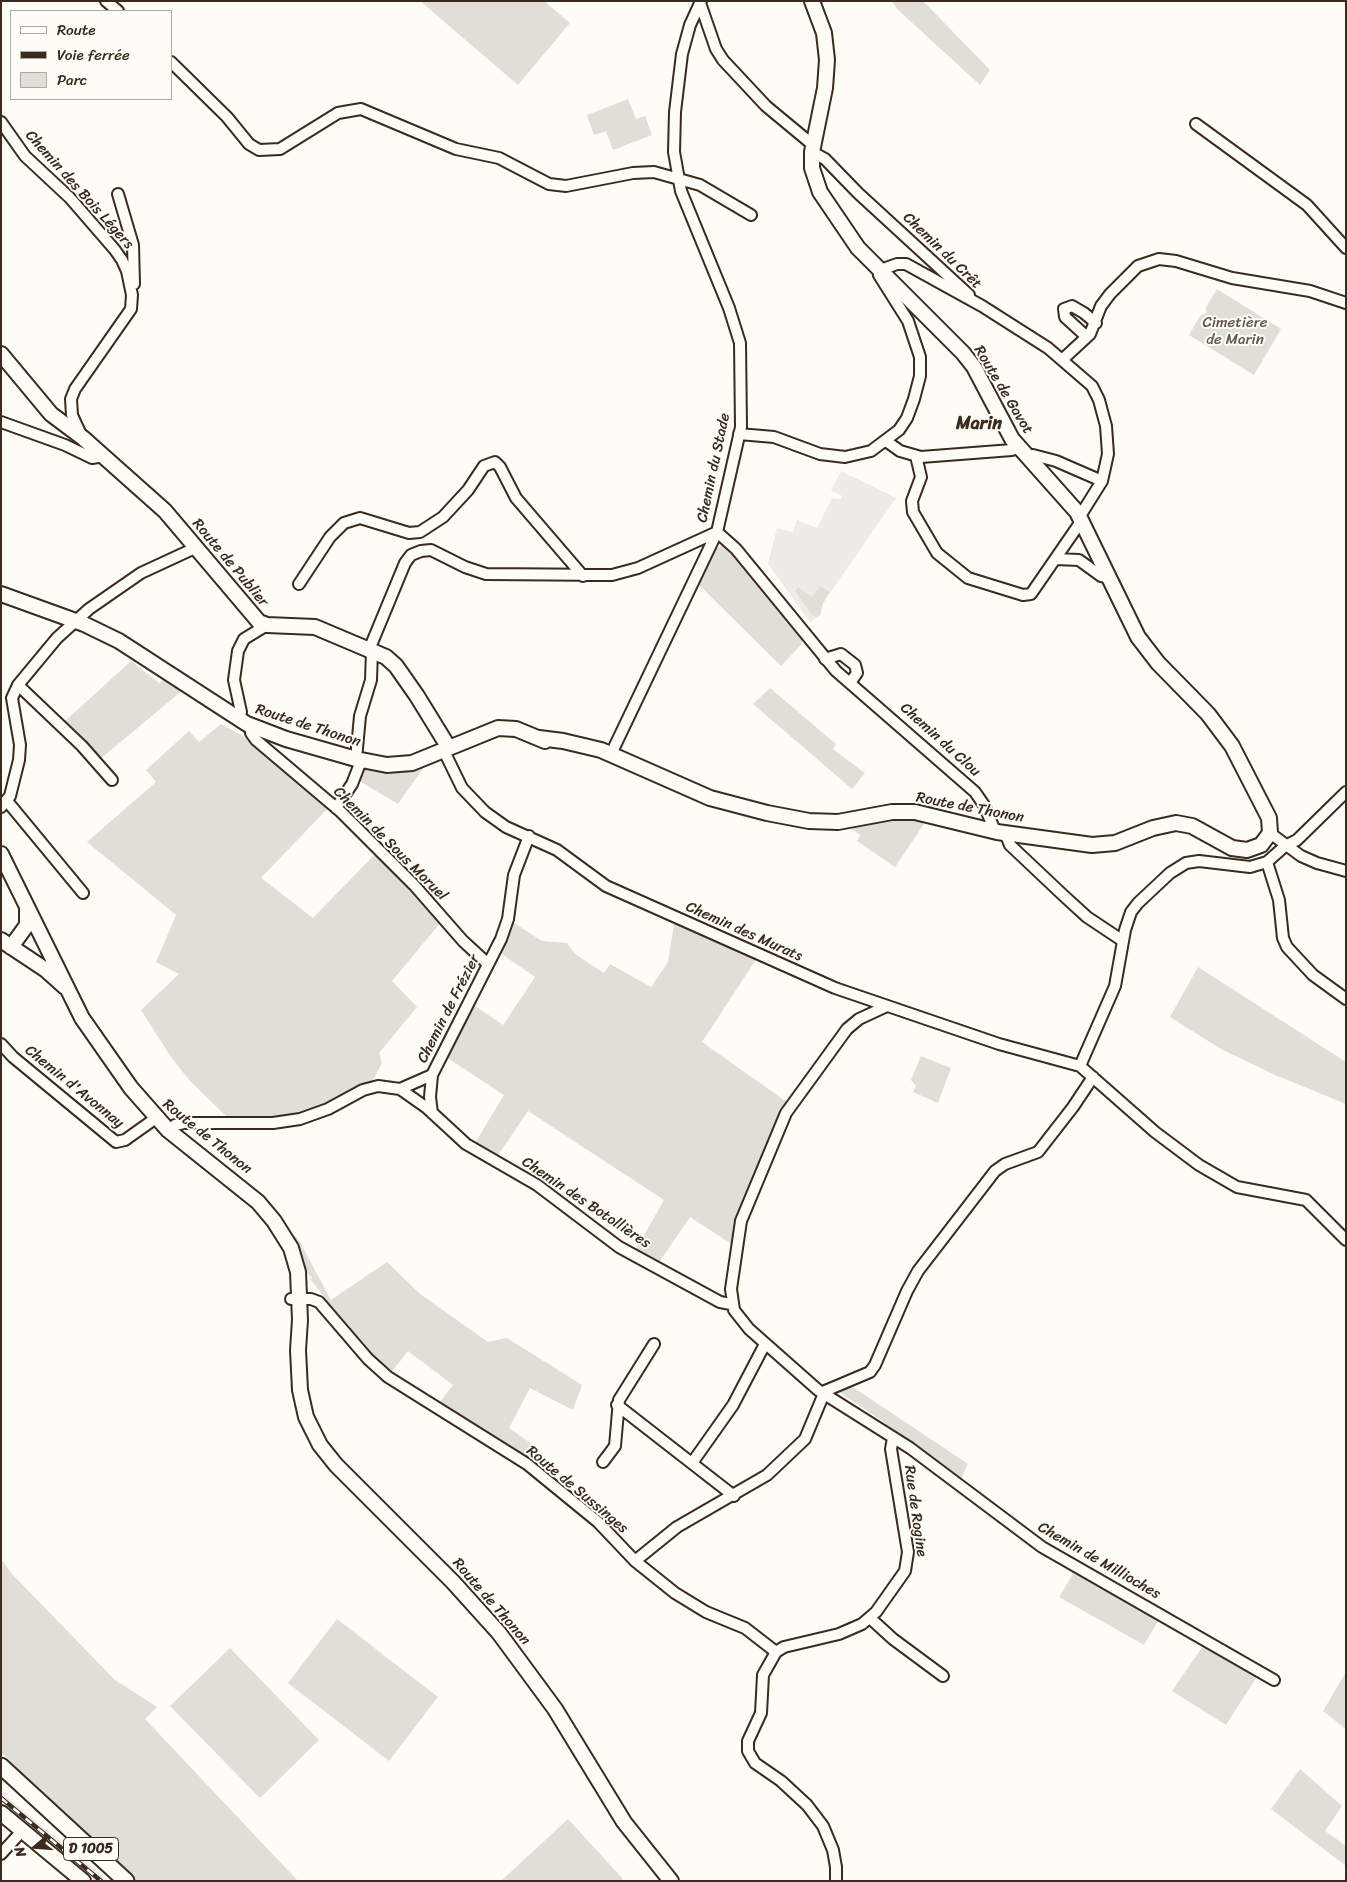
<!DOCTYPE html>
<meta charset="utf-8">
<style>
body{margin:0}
#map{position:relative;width:1347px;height:1882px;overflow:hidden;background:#fdfcf7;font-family:Sriracha,sans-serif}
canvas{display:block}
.frame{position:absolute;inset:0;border:2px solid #3b2a1e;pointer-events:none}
.legend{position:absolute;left:10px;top:10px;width:162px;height:90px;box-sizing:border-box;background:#fdfcf7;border:1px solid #afa8a0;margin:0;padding:6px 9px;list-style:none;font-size:15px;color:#3b2a1e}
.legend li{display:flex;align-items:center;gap:10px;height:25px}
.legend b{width:25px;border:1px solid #afa8a0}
.north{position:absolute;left:10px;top:1822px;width:50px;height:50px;-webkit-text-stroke:4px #fdfcf7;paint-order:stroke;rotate:252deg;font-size:14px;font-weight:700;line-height:20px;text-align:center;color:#3b2a1e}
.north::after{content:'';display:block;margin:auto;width:18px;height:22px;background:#3b2a1e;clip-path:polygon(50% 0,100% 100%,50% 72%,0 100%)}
</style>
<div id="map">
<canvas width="1347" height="1882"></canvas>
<div class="frame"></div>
<ul class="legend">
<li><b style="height:6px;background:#fdfcf7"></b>Route</li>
<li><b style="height:6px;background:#3b2a1e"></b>Voie ferrée</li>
<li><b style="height:14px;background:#e1ded7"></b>Parc</li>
</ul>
<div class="north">N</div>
</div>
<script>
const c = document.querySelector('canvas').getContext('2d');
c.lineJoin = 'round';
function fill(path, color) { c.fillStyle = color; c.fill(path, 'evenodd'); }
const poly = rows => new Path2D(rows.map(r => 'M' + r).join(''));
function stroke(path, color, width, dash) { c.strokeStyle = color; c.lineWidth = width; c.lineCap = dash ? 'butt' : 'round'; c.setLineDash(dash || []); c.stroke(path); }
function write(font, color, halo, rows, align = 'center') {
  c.font = font + ' Sriracha,sans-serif'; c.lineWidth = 4; c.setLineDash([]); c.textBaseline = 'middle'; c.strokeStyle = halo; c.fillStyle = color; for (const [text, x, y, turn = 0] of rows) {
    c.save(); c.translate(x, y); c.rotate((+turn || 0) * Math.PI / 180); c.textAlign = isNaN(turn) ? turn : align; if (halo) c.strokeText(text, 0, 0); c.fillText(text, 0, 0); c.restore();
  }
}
const built = poly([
 [841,471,896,498,823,603,820,615,810,622,768,564,777,528,793,532,797,520,817,528,832,498,841,499,842,496,831,490],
 [1,1792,18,1806,109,1881,94,1881,1,1804]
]);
const green = poly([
 [420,1,544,1,570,23,518,85],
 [892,1,923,1,990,70,980,85,897,9],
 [628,99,636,119,645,116,652,135,613,150,606,131,594,135,587,115],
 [1217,289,1281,329,1254,375,1189,335,1200,316,1206,313,1206,307],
 [722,545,731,550,803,638,801,645,781,666,698,584,714,551],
 [820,586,830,592,823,603,820,615,816,617,812,615,795,591,798,587,812,597],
 [131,661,159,683,166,678,183,690,99,760,63,723],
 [770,688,836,744,833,749,865,773,852,789,753,704],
 [221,724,243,736,329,807,261,878,313,918,377,852,441,922,392,981,417,1007,379,1053,382,1063,372,1082,361,1085,310,1112,288,1118,226,1116,190,1081,171,1057,141,1010,179,974,156,962,176,915,87,842,156,782,146,770,189,731,199,742],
 [427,763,398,804,356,779,363,767],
 [904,817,921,819,924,824,895,867,857,841,860,835,849,827],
 [675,918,759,955,702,1042,791,1105,736,1247,690,1217,658,1264,635,1251,664,1200,528,1111,494,1161,472,1148,504,1095,443,1055,469,1002,503,1025,535,977,496,950,508,919,542,941,567,943,575,954,604,973,610,964,651,987,668,962],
 [1198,967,1346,1062,1346,1104,1275,1075,1221,1049,1170,1017],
 [921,1056,951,1068,938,1103,913,1092,916,1086,911,1080],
 [292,1234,297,1237,331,1300,387,1262,420,1294,488,1342,507,1338,582,1385,573,1410,530,1388,509,1428,538,1448,527,1464,436,1407,453,1385,408,1351,390,1374,384,1369,326,1304,326,1299,310,1279,312,1278,301,1266,289,1236],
 [850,1385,968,1464,960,1480,910,1442,891,1431,885,1423,836,1390],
 [1,1559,13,1575,115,1680,157,1707,145,1719,298,1881,137,1881,78,1830,1,1752],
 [1075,1571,1160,1618,1144,1645,1059,1597],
 [337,1619,438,1697,389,1761,288,1683],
 [1205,1643,1258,1675,1226,1725,1172,1691],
 [230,1648,319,1740,260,1798,170,1706],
 [1346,1672,1346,1729,1323,1711],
 [1300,1769,1342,1806,1325,1831,1346,1846,1346,1866,1271,1809],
 [568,1819,623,1879,621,1881,501,1881]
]);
const street = poly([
 [106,1,118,11],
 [700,3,716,49,723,60,766,106,813,145],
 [171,62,227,117,249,144,259,150,280,149,338,113,361,109,456,149,499,158,549,184,566,186,633,173,654,172,700,185,751,215],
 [1,122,25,156,70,198,115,250,122,260,127,271,132,295,131,309,75,389,71,399,72,415,82,437],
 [1196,124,1307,205,1346,248],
 [812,152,825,159,858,193,969,295],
 [118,194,133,245,134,284],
 [1087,337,1065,317,1064,309,1072,306,1084,313,1096,323],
 [1063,359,1090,334,1101,306,1110,294,1138,266,1159,259,1176,261,1232,278,1310,291,1346,303],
 [1,422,65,445,92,458,104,456],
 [739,434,774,437,820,454,845,457,871,451,899,430,907,418,914,399,920,376,920,357,908,321,879,275,886,268,897,264,906,264,982,306,1048,348,1092,386,1099,400,1106,426,1108,454,1102,481,1080,516],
 [886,441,900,451,921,457,1012,450,1019,447],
 [916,456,921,477,912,501,913,512,937,553,968,578,1023,595,1031,594,1082,520],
 [1027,457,1033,455,1056,461,1102,481],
 [717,532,736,549,836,671,975,792,984,805,995,831],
 [1056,559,1079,560,1101,576,1109,578],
 [299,584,330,537,344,523,360,518,409,533,420,532,443,517,468,490,484,466,495,462,500,467,516,498,583,576],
 [369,650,405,563,411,555,421,551,431,550,465,567,486,574,612,575,638,568,717,532],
 [825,659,841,654,855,665,857,673,850,683],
 [18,685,82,746,112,780],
 [237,719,241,712,234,680,238,651,244,639,267,625],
 [251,726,251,733,256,740,341,812,414,885,463,941,488,964],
 [444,751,462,788,485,812,506,827,557,850,606,886,835,988,999,1044,1080,1066,1155,1132,1199,1165,1237,1187,1306,1200,1346,1240],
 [611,754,717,532,741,427,740,343,729,308,681,191,674,152,675,112,682,54,690,25,701,1],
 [356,759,360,716,371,680,372,651],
 [7,801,83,893],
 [1,807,10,796,19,760,20,745,12,698,18,685,57,638,89,609,141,573,195,548],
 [336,808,352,784,361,761],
 [1005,833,1010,845,1064,896,1087,917,1123,941],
 [1270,833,1301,856,1317,863,1346,871],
 [1267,862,1279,900,1283,938,1287,947,1313,975,1346,999],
 [887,1006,859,1019,847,1029,786,1113,741,1221,731,1289,734,1310,749,1329,818,1390,910,1448,1042,1547,1274,1680],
 [1,1044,13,1057,116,1142,125,1140,156,1118],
 [1080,1066,1115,986,1125,930,1131,912,1138,903,1170,873,1186,863,1199,861,1250,867,1267,862,1285,846,1297,840,1346,792],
 [400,1089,427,1108,466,1144,537,1185,619,1247,720,1302,731,1304],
 [432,1113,430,1097,432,1075],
 [168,1130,175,1125,184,1123,273,1123,300,1119,328,1109,363,1090,378,1086,400,1089,432,1075,501,939,508,919,514,875,529,836],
 [291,1299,311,1299,319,1302,368,1359,388,1377,527,1464,598,1522,635,1561,675,1593,706,1612,745,1628,776,1652],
 [617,1405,734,1496],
 [603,1462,615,1446,619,1400,654,1344],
 [692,1463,733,1405,765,1344],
 [635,1561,677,1527,767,1475,805,1439,825,1391,870,1372,875,1365,907,1291,918,1271,995,1171,1005,1164,1038,1152,1073,1107,1093,1077],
 [870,1618,893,1639,943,1676],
 [1,1854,22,1831],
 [836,1881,836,1867,833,1850,823,1826,807,1805,781,1781,755,1763,748,1751,748,1741,761,1713,763,1675,776,1652,784,1647,839,1634,862,1624,876,1612,905,1571,908,1552,891,1449,893,1438]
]);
const secondary = poly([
 [1,354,51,414,83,438,165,511,259,622,267,625,315,627,386,657,396,666,417,696,449,748],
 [1,594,84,624,119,641,247,724,286,739,356,759,387,765,412,763,498,728,516,729,545,741],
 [539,738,563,741,601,750,710,798,767,813,809,821,838,822,892,812,915,812,997,832,1092,845,1115,843,1153,828,1176,823,1192,826,1232,848,1247,850,1261,845,1270,833,1269,818,1232,746,1208,714,1158,663,1138,637,1077,512,1012,439,974,367,963,353,858,248,820,192,812,168,812,152,825,88,827,60,824,33,812,1],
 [1,854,82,1018,131,1088,168,1130,258,1202,274,1221,291,1248,298,1272,300,1320,298,1350,300,1390,306,1417,320,1445,336,1465,453,1582,499,1633,555,1709,624,1822,671,1881],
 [1,940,46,970,65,987],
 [11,947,27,925,27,908],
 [1,1813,83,1881]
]);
const primary = poly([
 [1,1766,126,1881]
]);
const rail = poly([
 [1,1798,101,1881]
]);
const shields = [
 [91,1849,55]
];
const shieldNames = [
 ["D 1005",91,1849]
];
const streetNames = [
 ["Chemin des Bois Légers",79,190,48],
 ["Chemin du Crêt",942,251,44],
 ["Route de Gavot",1003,390,59],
 ["Chemin du Stade",714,468,-78],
 ["Route de Publier",230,563,50],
 ["Route de Thonon",308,726,18],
 ["Chemin du Clou",940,740,42],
 ["Route de Thonon",970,808,11],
 ["Chemin de Sous Moruel",390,844,45],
 ["Chemin des Murats",744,932,24],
 ["Chemin de Frézier",449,1009,-63],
 ["Chemin d'Avonnay",74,1087,39],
 ["Route de Thonon",207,1137,39],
 ["Chemin des Botollières",586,1203,34],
 ["Route de Sussinges",577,1490,40],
 ["Rue de Rogine",915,1511,82],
 ["Chemin de Millioches",1099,1561,30],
 ["Route de Thonon",491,1602,49]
];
const parkNames = [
 ["Cimetière",1235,323],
 ["de Marin",1235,340]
];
const quarterNames = [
 ["Marin",979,424]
];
fill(built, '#efece7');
fill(green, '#e1ded7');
stroke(street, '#3b2a1e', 14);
stroke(secondary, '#3b2a1e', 18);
stroke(primary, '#3b2a1e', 19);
stroke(street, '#fdfcf7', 10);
stroke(secondary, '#fdfcf7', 14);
stroke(primary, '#fdfcf7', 15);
stroke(rail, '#3b2a1e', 4.5);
stroke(rail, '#fdfcf7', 2.5, [8]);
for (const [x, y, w] of shields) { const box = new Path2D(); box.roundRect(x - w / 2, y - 11.5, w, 23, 4); c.fillStyle = '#fdfcf7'; c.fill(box); stroke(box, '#3b2a1e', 1); }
write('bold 14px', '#3b2a1e', null, shieldNames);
write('15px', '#3b2a1e', '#fdfcf7', streetNames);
write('15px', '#64574c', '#fdfcf7', parkNames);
write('bold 18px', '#3b2a1e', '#fdfcf7', quarterNames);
</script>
